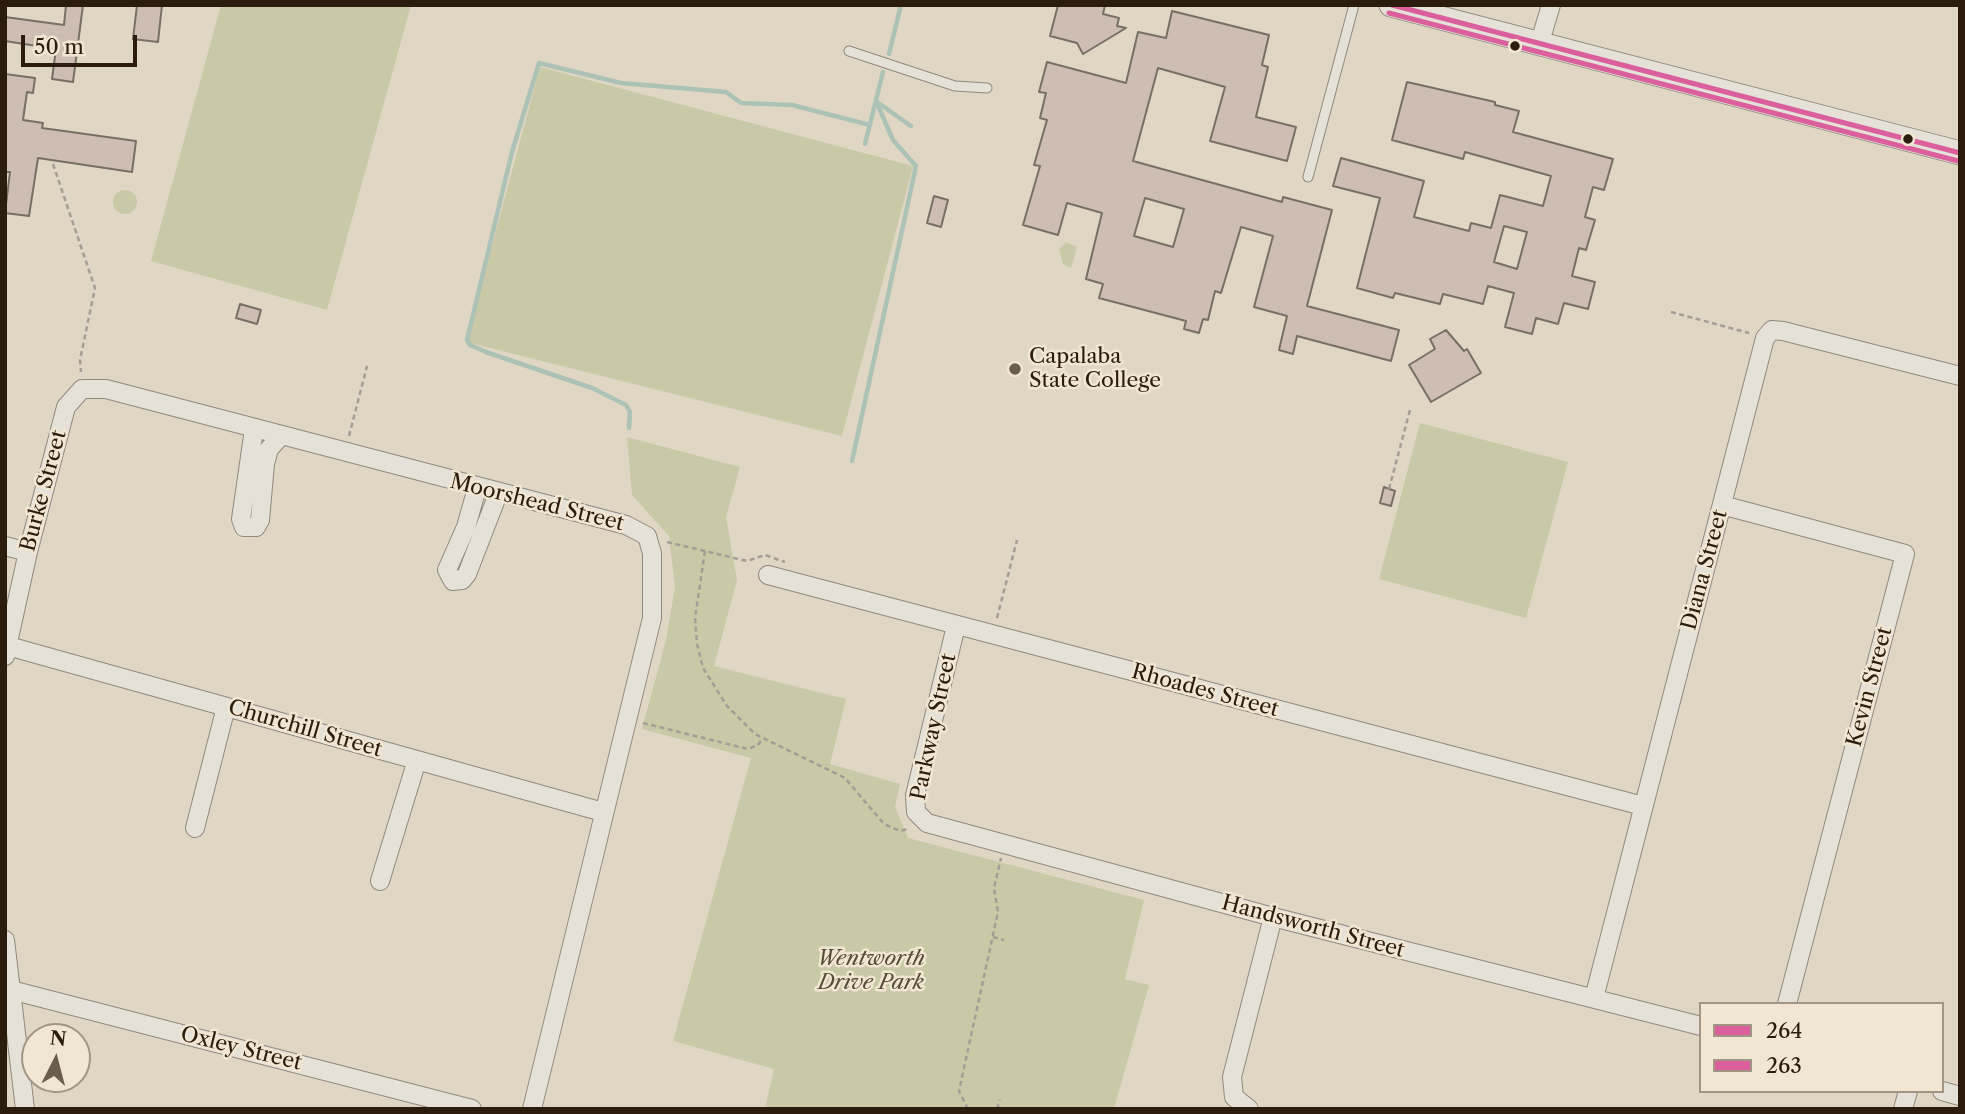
<!DOCTYPE html>
<style>
body{margin:0}
#map{position:relative;width:1965px;height:1114px;overflow:hidden;background:#dfd6c4;font-family:"Libre Caslon Text",serif}
canvas{display:block}
.frame{position:absolute;inset:0;border:7px solid #2b1c0e;pointer-events:none}
.legend{position:absolute;left:1699px;top:1002px;width:245px;height:91px;box-sizing:border-box;background:#f1e6d2;border:2px solid #a29584;margin:0;padding:9px 12px;list-style:none;font-size:21px;color:#2b1c0e}
.legend li{display:flex;align-items:center;gap:14px;height:35px}
.legend b{width:35px;border:2px solid #a29584}
.north{position:absolute;left:21px;top:1023px;width:70px;height:70px;box-sizing:border-box;background:#f1e6d2;border:2px solid #a29584;border-radius:50%;rotate:6deg;font-size:19px;font-weight:700;line-height:28px;text-align:center;color:#2b1c0e}
.north::after{content:'';display:block;margin:auto;width:24px;height:32px;background:#6a5d4e;clip-path:polygon(50% 0,100% 100%,50% 72%,0 100%)}
.scale{position:absolute;left:21px;top:35px;width:116px;height:32px;box-sizing:border-box;border:4px solid #2b1c0e;border-top:0;padding-left:9px;font-size:21px;line-height:24px;white-space:nowrap;color:#2b1c0e;-webkit-text-stroke:5px #f1e6d2;paint-order:stroke}
</style>
<div id="map">
<canvas width="1965" height="1114"></canvas>
<div class="frame"></div>
<ul class="legend">
<li><b style="height:9px;background:#db5f9c"></b>264</li>
<li><b style="height:9px;background:#db5f9c"></b>263</li>
</ul>
<div class="north">N</div>
<div class="scale">50 m</div>
</div>
<script>
const c = document.querySelector('canvas').getContext('2d');
c.lineJoin = 'round';
function fill(path, color) { c.fillStyle = color; c.fill(path, 'evenodd'); }
const poly = rows => new Path2D(rows.map(r => 'M' + r).join(''));
function stroke(path, color, width, dash) { c.strokeStyle = color; c.lineWidth = width; c.lineCap = dash ? 'butt' : 'round'; c.setLineDash(dash || []); c.stroke(path); }
function write(font, color, halo, rows, align = 'center') {
  c.font = font + ' "Libre Caslon Text",serif'; c.lineWidth = 5; c.setLineDash([]); c.textBaseline = 'middle'; c.strokeStyle = halo; c.fillStyle = color; for (const [text, x, y, turn = 0] of rows) {
    c.save(); c.translate(x, y); c.rotate((+turn || 0) * Math.PI / 180); c.textAlign = isNaN(turn) ? turn : align; if (halo) c.strokeText(text, 0, 0); c.fillText(text, 0, 0); c.restore();
  }
}
const green = poly([
 [221,5,411,5,327,310,151,261],
 [540,67,913,166,842,436,466,342],
 '113 202a12 12 0 1 1 24 0a12 12 0 1 1-24 0Z',
 [1066,242,1077,247,1071,268,1063,264,1059,249],
 [1420,423,1568,462,1526,618,1379,579],
 [627,437,740,467,726,517,737,580,714,666,846,699,830,764,900,784,895,807,908,838,1144,900,1125,979,1149,985,1114,1109,765,1109,774,1069,673,1041,751,758,642,729,666,640,675,587,669,536,632,495]
]);
const stream = poly([
 [889,54,901,5],
 [877,102,911,126],
 [865,144,883,72],
 [629,428,630,412,626,405,592,388,486,352,470,345,467,340,512,152,539,63,621,83,726,92,741,103,792,105,870,125],
 [852,461,916,166,893,140,876,101]
]);
const building = poly([
 [66,5,83,5,73,82,52,79,56,49,5,41,5,17,64,25,66,5],
 [137,5,162,5,158,42,133,39,137,5],
 [1058,5,1105,5,1103,14,1119,18,1117,26,1126,28,1083,54,1077,43,1050,36,1058,5],
 [1172,11,1269,35,1262,65,1268,67,1256,117,1296,127,1287,161,1210,141,1225,87,1158,68,1133,161,1282,202,1283,197,1332,210,1307,306,1399,330,1391,361,1297,336,1293,354,1279,350,1287,316,1254,307,1273,236,1241,227,1221,293,1215,291,1208,320,1203,319,1199,333,1184,329,1186,321,1099,298,1103,284,1086,279,1102,213,1067,203,1058,235,1023,225,1040,166,1034,165,1047,120,1040,118,1046,93,1039,92,1047,62,1126,83,1138,32,1166,38,1172,11],
 [1145,198,1184,209,1173,247,1134,236,1145,198],
 [5,74,35,78,33,93,27,92,23,120,43,123,42,128,136,141,132,172,38,158,29,216,5,213,10,172,5,172,5,74],
 [1407,82,1495,102,1495,105,1519,111,1513,132,1613,159,1604,190,1593,187,1585,217,1595,220,1586,250,1579,248,1572,276,1595,282,1588,309,1564,303,1558,324,1536,318,1532,334,1505,327,1514,293,1488,286,1483,304,1443,294,1440,304,1395,293,1393,298,1357,288,1380,198,1333,186,1341,158,1424,181,1414,217,1469,231,1471,223,1491,228,1500,195,1543,206,1551,176,1465,152,1463,159,1392,140,1407,82],
 [1504,226,1527,232,1517,269,1494,262,1504,226],
 [934,196,948,200,941,227,927,223,934,196],
 [240,304,261,310,257,324,236,318,240,304],
 [1446,330,1464,351,1467,349,1481,373,1431,402,1409,365,1435,349,1430,339,1446,330],
 [1384,487,1395,491,1391,506,1380,503,1384,487]
]);
const path = poly([
 [53,164,95,288,80,360,81,372],
 [1671,312,1749,333],
 [349,436,367,366],
 [1389,489,1410,410],
 [667,542,747,561,765,555,785,562],
 [705,551,695,618,697,644,703,668,727,706,755,734,845,778,884,824,900,831,908,829],
 [997,618,1017,540],
 [643,723,748,749,758,745,762,739],
 [993,937,1004,940],
 [968,1109,959,1091,998,912,994,888,1001,858],
 [997,1109,1000,1100]
]);
const service = poly([
 [849,51,955,86,987,88],
 [1308,177,1354,5]
]);
const minor = poly([
 [1539,45,1551,5],
 [254,429,241,519,244,527,256,527,260,520,265,464,269,449,280,437],
 [477,488,466,527,447,570,453,581,462,580,467,574,498,494],
 [1722,505,1905,554,1787,1004],
 [5,546,28,552],
 [768,575,1643,806],
 [956,626,915,795,916,812,927,823,1273,917,1701,1026],
 [8,646,603,812],
 [5,656,28,552,66,407,82,389,106,389,626,525,647,536,652,553,652,618,532,1109],
 [195,828,226,707],
 [380,881,417,760],
 [5,940,25,1109],
 [11,990,472,1109],
 [1594,998,1765,338,1772,330,1783,331,1960,376],
 [1942,1091,1960,1096],
 [1249,1109,1234,1097,1232,1077,1273,917],
 [1903,1109,1908,1091]
]);
const tertiary = poly([
 [1391,5,1960,153]
]);
const bus1 = poly([
 [1392,5,1960,153]
]);
const bus2 = poly([
 [1389,13,1958,161]
]);
const markers = [
 [1515,46,6,"#2b1c0e"],
 [1908,139,6,"#2b1c0e"],
 [1015,369,7,"#6a5d4e"]
];
const poiNames = [
 ["Capalaba",1029,357],
 ["State College",1029,381]
];
const streetNames = [
 ["Burke Street",44,491,-75],
 ["Moorshead Street",537,503,14],
 ["Diana Street",1705,570,-75],
 ["Kevin Street",1870,687,-75],
 ["Rhoades Street",1205,691,15],
 ["Parkway Street",934,727,-78],
 ["Churchill Street",305,729,16],
 ["Handsworth Street",1313,927,15],
 ["Oxley Street",241,1049,14]
];
const parkNames = [
 ["Wentworth",871,959],
 ["Drive Park",871,983]
];
fill(green, '#c9c9a7');
stroke(stream, '#adc2b7', 4.5);
fill(building, '#cebdb3');
stroke(building, '#777065', 2);
stroke(service, '#90897e', 11);
stroke(minor, '#90897e', 20);
stroke(tertiary, '#90897e', 25);
stroke(path, '#a39e96', 2.5, [5, 3.5]);
stroke(service, '#e6e1d8', 9);
stroke(minor, '#e6e1d8', 18);
stroke(tertiary, '#e6e1d8', 23);
stroke(bus1, '#db5f9c', 5);
stroke(bus2, '#db5f9c', 5);
for (const [x, y, r, color] of markers) { const dot = new Path2D(); dot.arc(x, y, r, 0, 2 * Math.PI); c.fillStyle = color; c.fill(dot); stroke(dot, '#f1e6d2', 2.5); }
write('21px', '#2b1c0e', '#f1e6d2', poiNames, 'left');
write('21px', '#2b1c0e', '#f1e6d2', streetNames);
write('italic 21px', '#554d35', '#f1e6d2', parkNames);
</script>
